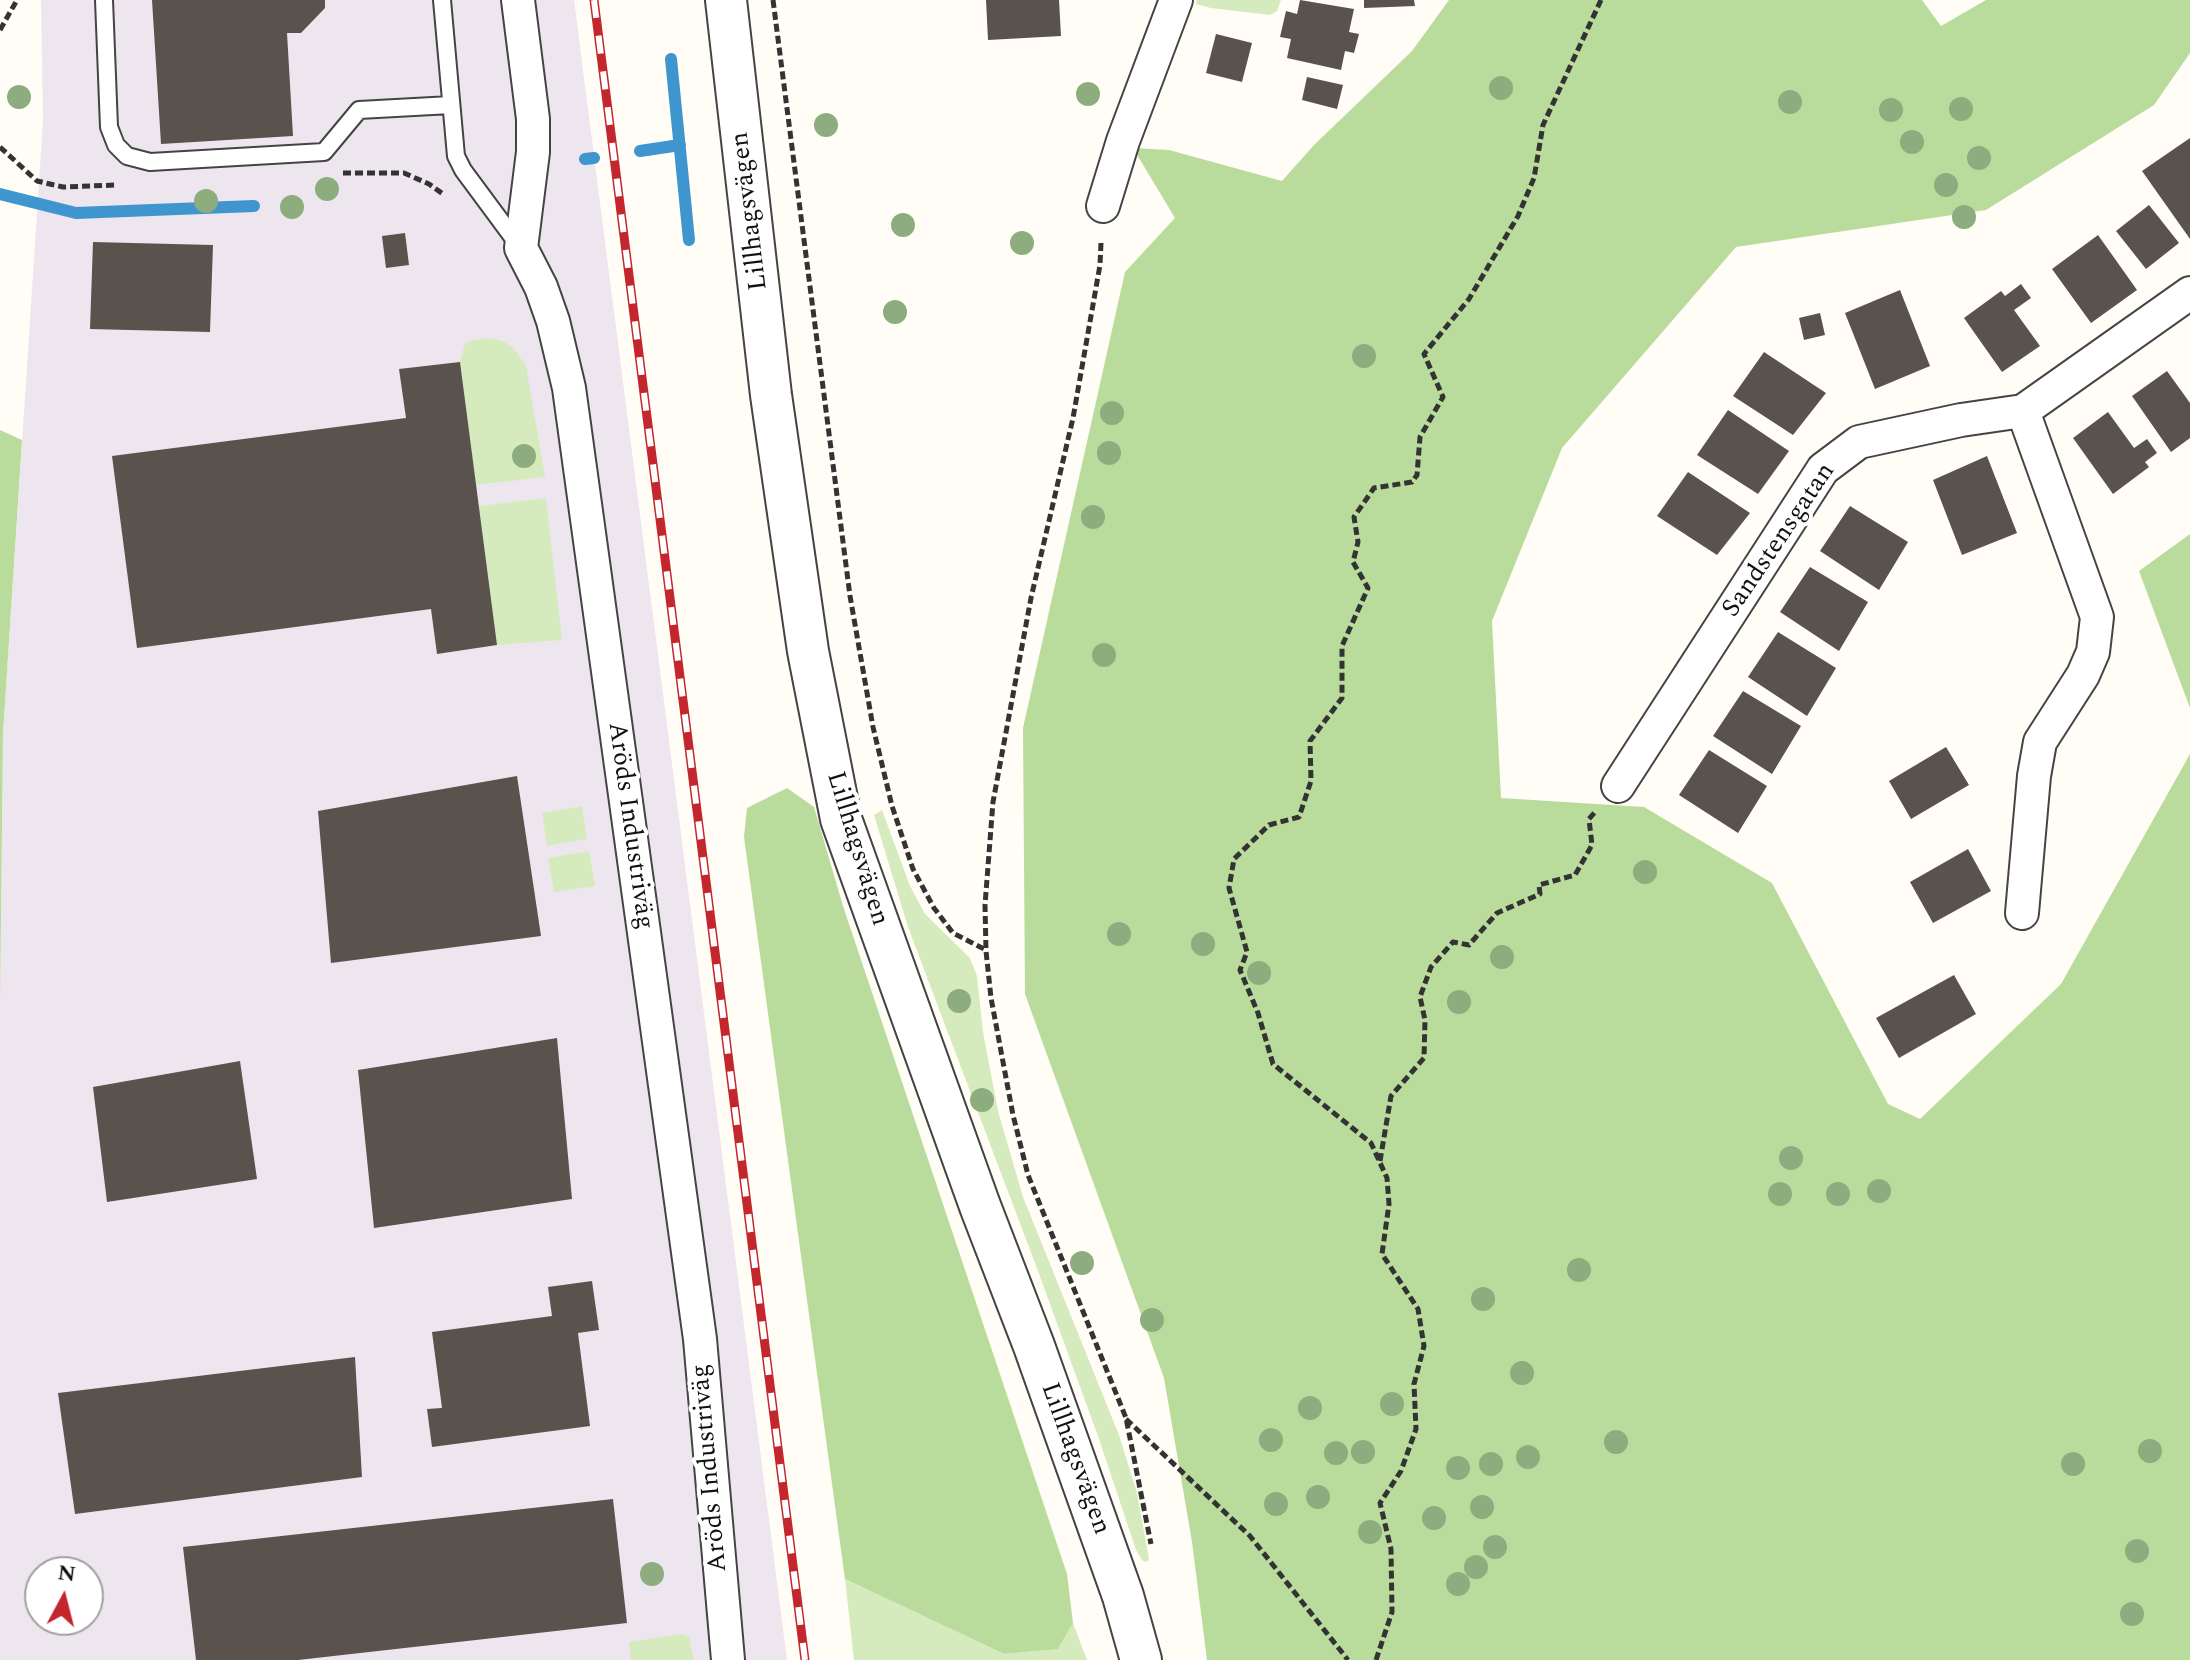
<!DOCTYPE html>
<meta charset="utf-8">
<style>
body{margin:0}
#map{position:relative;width:2190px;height:1660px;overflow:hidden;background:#fffdf5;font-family:Spectral,serif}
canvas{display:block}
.north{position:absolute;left:24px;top:1556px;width:80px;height:80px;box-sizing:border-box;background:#fff;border:2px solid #a0a0a0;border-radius:50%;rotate:7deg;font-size:22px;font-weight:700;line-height:32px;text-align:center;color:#111}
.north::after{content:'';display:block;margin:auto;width:28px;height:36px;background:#c4262e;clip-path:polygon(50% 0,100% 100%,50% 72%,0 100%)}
</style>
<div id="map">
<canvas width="2190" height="1660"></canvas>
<div class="north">N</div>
</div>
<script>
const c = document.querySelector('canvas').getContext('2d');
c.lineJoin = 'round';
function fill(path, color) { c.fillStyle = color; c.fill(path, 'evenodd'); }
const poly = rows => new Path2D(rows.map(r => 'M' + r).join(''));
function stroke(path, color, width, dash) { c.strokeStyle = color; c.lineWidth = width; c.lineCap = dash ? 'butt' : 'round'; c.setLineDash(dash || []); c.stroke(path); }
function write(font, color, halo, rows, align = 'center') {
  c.font = font + ' Spectral,serif'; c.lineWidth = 8; c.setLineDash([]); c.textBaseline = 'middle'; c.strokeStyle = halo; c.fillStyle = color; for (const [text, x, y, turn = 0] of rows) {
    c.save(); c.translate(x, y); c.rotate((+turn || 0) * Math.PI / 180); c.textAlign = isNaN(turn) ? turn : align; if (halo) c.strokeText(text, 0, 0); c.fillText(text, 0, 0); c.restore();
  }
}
const industrial = poly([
 [41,0,574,0,787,1660,0,1660,0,1012,3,734,43,121],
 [40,1572,88,1572,88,1620,40,1620]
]);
const green = poly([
 [1197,0,1281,0,1277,11,1270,15,1211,8,1196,4],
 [487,338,503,341,515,350,526,366,545,477,476,485,460,362,465,344,473,340],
 [546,498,562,640,497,645,479,506],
 [582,806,587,839,547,846,542,813],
 [882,810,910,886,925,914,970,958,977,976,983,1032,998,1111,1023,1197,1119,1435,1137,1493,1149,1559,1146,1562,1142,1560,1136,1550,1099,1439,1038,1271,908,927,874,815],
 [589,851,595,886,554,892,548,858],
 [845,1579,1004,1654,1058,1649,1073,1623,1087,1660,854,1660],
 [681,1634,689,1637,694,1660,631,1660,629,1642]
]);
const forest = poly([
 [1449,0,1922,0,1941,26,1986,0,2190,0,2190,53,2154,105,1986,210,1736,247,1562,448,1492,621,1501,798,1644,807,1772,883,1888,1104,1920,1119,2061,984,2190,754,2190,1660,1207,1660,1192,1542,1164,1378,1025,994,1023,728,1125,272,1175,218,1133,148,1169,150,1282,181,1314,145,1412,51],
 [0,430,22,440,3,734,0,1012],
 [2190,534,2190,708,2139,571],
 [787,788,814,807,843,906,1067,1574,1073,1623,1058,1649,1004,1654,845,1579,744,837,747,808]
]);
const stream = poly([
 [671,59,689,240],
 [640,151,680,145],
 [585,159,594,158],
 [0,194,76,213,254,206]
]);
const building = poly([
 [152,0,325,0,325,8,301,33,287,33,293,136,161,144],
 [986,0,1059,0,1061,36,988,40],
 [1300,0,1354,9,1349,32,1359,34,1354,53,1345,51,1341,70,1287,58,1291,39,1280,37,1286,11,1297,14],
 [1364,0,1414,0,1415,6,1364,8],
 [1216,34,1252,43,1242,82,1206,73],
 [1307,77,1343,85,1337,109,1302,100],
 [2190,138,2190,239,2142,171],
 [2149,205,2179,243,2146,269,2116,231],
 [405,233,409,265,386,268,382,236],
 [2098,235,2137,290,2091,323,2052,269],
 [93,242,213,245,210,332,90,329],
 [2021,284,2031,298,2014,310,2040,346,2002,372,1964,318,2001,291,2005,296],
 [1900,290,1930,366,1875,389,1845,313],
 [1820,313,1825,335,1804,340,1799,318],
 [1764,352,1826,393,1793,435,1733,396],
 [460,362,497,645,437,654,431,609,137,648,112,456,406,418,399,369],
 [2167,371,2190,403,2190,438,2171,452,2132,396],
 [1728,410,1789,451,1758,494,1697,455],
 [2108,412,2134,448,2147,439,2157,453,2145,462,2149,467,2113,494,2073,438],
 [1987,456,2017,533,1962,555,1933,480],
 [1688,472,1750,513,1717,555,1657,516],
 [1850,506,1908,542,1879,590,1820,551],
 [1810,567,1868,602,1839,651,1780,612],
 [1778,632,1836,668,1807,716,1748,677],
 [1743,691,1801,726,1772,774,1713,736],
 [1946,747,1969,785,1911,819,1889,781],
 [1709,750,1767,786,1738,833,1679,795],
 [517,776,541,936,331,963,318,811],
 [1968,849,1991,891,1933,923,1910,882],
 [1954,975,1976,1014,1899,1058,1876,1018],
 [557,1038,572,1199,374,1228,358,1070],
 [240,1061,257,1179,107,1202,93,1087],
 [592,1281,599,1330,578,1333,590,1426,432,1447,427,1409,442,1408,432,1332,552,1316,548,1287],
 [355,1357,362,1477,75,1514,58,1393],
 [613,1499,627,1623,298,1660,196,1660,183,1547]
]);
const path = poly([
 [773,0,850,596,873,727,892,806,913,869,934,908,953,933,986,950],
 [0,30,17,0],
 [0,147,37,181,63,187,117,185],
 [343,173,404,173,429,184,443,194],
 [1101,243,1100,265,1073,418,1031,598,993,802,985,905,986,951,991,998,1013,1115,1028,1175,1126,1418,1151,1544],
 [1380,1161,1391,1096,1424,1058,1425,1020,1420,997,1431,967,1453,942,1469,945,1497,913,1540,894,1539,885,1575,875,1592,845,1589,819,1596,811],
 [1126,1419,1250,1536,1348,1660],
 [1376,1660,1392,1612,1391,1549,1380,1503,1401,1471,1416,1429,1414,1384,1424,1346,1418,1309,1382,1254,1389,1204,1387,1178,1371,1143,1273,1064,1258,1013,1240,970,1247,952,1229,888,1234,859,1269,825,1299,817,1311,781,1310,741,1342,698,1342,646,1368,588,1353,562,1358,542,1354,517,1374,488,1412,482,1417,475,1420,437,1443,397,1424,354,1469,299,1518,216,1534,178,1543,125,1601,0]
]);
const service = poly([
 [104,0,109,127,116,145,127,156,150,162,324,152,359,110,451,105],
 [442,0,456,156,463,170,520,247]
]);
const minor = poly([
 [518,0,533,119,533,152,521,248,541,287,553,321,569,388,700,1339,728,1660],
 [1103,206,1123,141,1176,0],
 [1618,786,1823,469,1859,442,1961,420,2023,411,2190,293],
 [2022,913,2034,776,2040,742,2083,675,2093,652,2097,617,2023,411]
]);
const tertiary = poly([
 [726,0,771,395,808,651,841,819,980,1206,1034,1346,1123,1596,1141,1660]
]);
const rail = poly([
 [594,0,805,1660]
]);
const trees = [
 [1501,88],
 [1088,94],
 [19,97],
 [1790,102],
 [1961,109],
 [1891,110],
 [826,125],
 [1912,142],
 [1979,158],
 [1946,185],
 [327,189],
 [206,201],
 [292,207],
 [1964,217],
 [903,225],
 [1022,243],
 [895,312],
 [1364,356],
 [1112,413],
 [1109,453],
 [524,456],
 [1093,517],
 [1104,655],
 [1645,872],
 [1119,934],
 [1203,944],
 [1502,957],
 [1259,973],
 [959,1001],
 [1459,1002],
 [982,1100],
 [1791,1158],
 [1879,1191],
 [1780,1194],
 [1838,1194],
 [1082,1263],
 [1579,1270],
 [1483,1299],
 [1152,1320],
 [1522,1373],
 [1392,1404],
 [1310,1408],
 [1271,1440],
 [1616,1442],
 [2150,1451],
 [1363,1452],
 [1336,1453],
 [1528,1457],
 [1491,1464],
 [2073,1464],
 [1458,1468],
 [1318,1497],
 [1276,1504],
 [1482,1507],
 [1434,1518],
 [1370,1532],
 [1495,1547],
 [2137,1551],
 [1476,1567],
 [652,1574],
 [1458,1584],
 [2132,1614]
];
const streetNames = [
 ["Lillhagsvägen",751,211,-97],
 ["Sandstensgatan",1780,541,-56],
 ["Aröds Industriväg",629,826,82],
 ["Lillhagsvägen",856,849,73],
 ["Lillhagsvägen",1074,1459,70],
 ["Aröds Industriväg",711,1468,-95]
];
fill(industrial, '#eee6ef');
fill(green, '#d5ebbd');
fill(forest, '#b9dc9c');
stroke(stream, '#3f96cf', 12);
fill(building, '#5a524d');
stroke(service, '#444', 20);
stroke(minor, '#444', 36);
stroke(tertiary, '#444', 44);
stroke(path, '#333', 5, [8, 4]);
stroke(service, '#fff', 16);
stroke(minor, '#fff', 32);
stroke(tertiary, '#fff', 40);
stroke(rail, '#c4262e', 9);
stroke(rail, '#fff', 6, [18]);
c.fillStyle = '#8dad7f';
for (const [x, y] of trees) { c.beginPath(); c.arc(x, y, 12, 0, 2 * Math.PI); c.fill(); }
write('26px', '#111', '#fff', streetNames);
</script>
